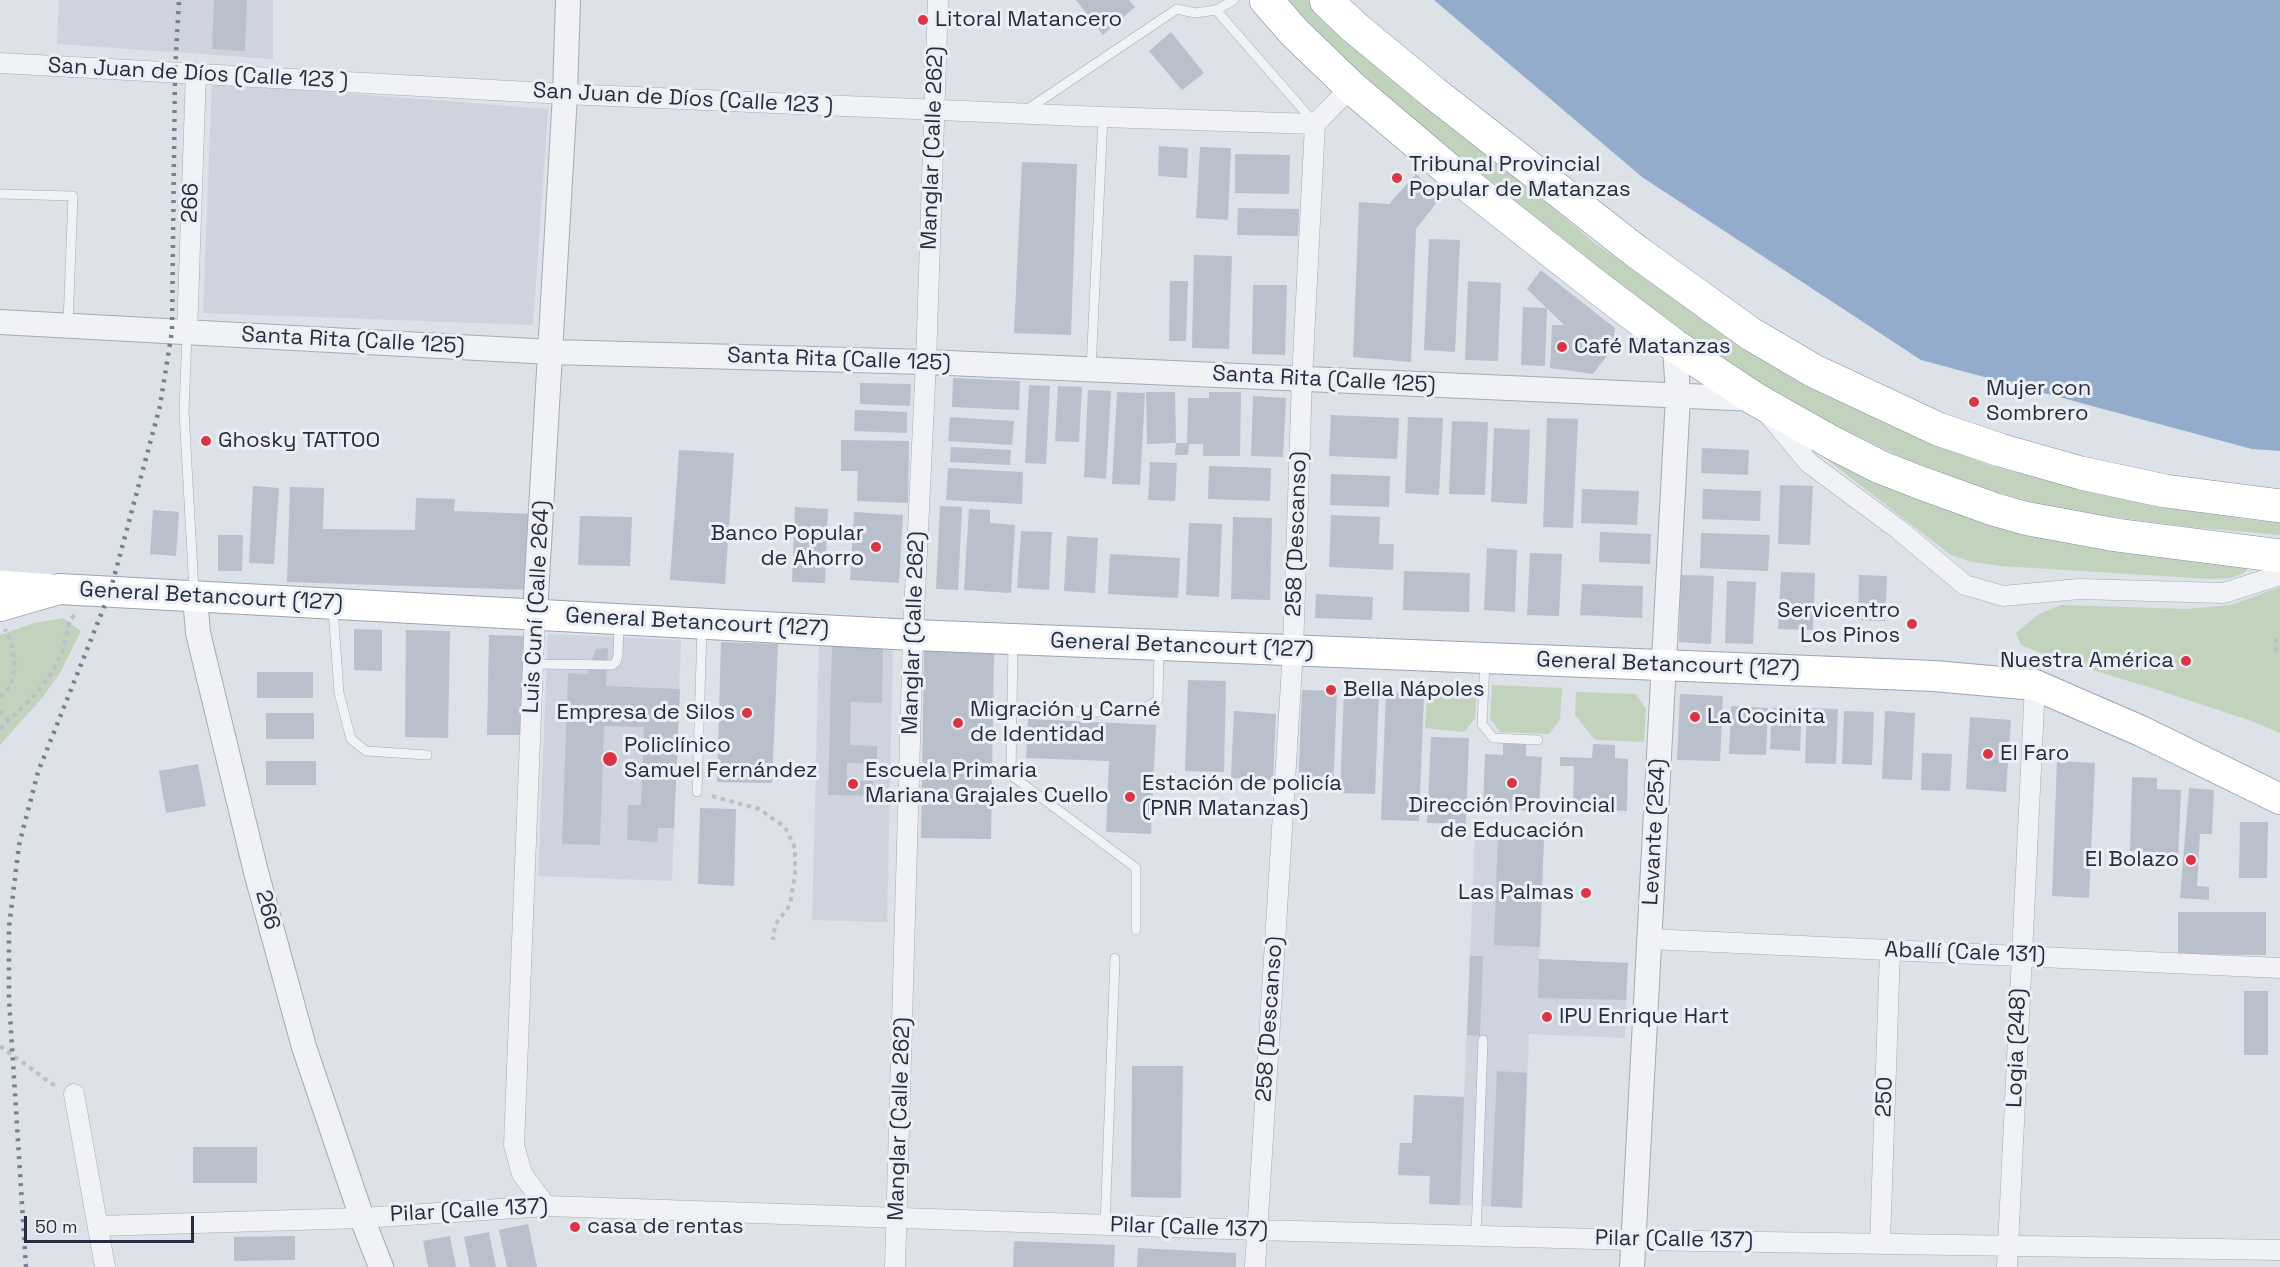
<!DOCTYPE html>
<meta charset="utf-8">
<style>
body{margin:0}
#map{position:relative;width:2280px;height:1267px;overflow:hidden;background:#dde1e8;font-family:"Space Grotesk",sans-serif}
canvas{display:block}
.scale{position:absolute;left:24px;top:1216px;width:170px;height:27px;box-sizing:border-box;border:3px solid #252d40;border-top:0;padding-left:8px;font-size:18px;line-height:21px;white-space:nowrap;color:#252d40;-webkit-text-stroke:4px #ecf0f6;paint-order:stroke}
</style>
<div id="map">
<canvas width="2280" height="1267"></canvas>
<div class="scale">50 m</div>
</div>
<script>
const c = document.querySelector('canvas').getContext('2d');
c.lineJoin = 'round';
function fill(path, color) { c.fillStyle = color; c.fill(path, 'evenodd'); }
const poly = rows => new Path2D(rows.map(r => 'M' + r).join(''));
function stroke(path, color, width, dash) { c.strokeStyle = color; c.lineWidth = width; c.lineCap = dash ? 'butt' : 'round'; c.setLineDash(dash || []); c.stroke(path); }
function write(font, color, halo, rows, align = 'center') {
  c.font = font + ' "Space Grotesk",sans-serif'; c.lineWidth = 6; c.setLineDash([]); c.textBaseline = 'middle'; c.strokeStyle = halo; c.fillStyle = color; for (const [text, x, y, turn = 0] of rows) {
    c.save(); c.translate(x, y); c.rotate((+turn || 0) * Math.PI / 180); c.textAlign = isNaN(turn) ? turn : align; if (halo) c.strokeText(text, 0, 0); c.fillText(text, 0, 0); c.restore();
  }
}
const built = poly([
 [59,0,273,0,273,59,57,44],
 [212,83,548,109,533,325,203,313],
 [548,634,681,640,672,881,538,876],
 [819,646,893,649,887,922,812,920],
 [1475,833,1544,836,1539,959,1628,963,1625,1038,1529,1034,1522,1208,1429,1204,1430,1176,1398,1175,1400,1143,1412,1143,1414,1095,1464,1097]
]);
const green = poly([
 [1288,0,1309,0,1327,21,1596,244,1753,354,1799,382,1934,444,1991,466,2123,499,2244,519,2280,523,2280,535,2190,527,2084,513,2041,505,1976,486,1901,457,1805,411,1675,330,1458,160,1313,31],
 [1812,448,2250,567,2244,573,2231,578,2212,579,2000,566,1972,562,1951,555],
 [2280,587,2280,733,2252,721,2158,690,2053,658,2021,645,2016,633,2039,614,2061,605,2186,609,2231,605],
 [63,618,81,631,60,673,42,698,0,745,0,635,35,623],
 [1428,684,1477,685,1475,718,1464,732,1425,728],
 [1492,685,1562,688,1560,720,1549,734,1500,732,1490,718],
 [1576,692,1636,694,1646,709,1644,742,1595,740,1575,715]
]);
const water = poly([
 [1434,0,2280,0,2280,451,2252,449,1921,360,1642,177]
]);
const building = poly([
 [214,0,247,0,245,51,212,49],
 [1076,0,1129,0,1135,7,1103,35],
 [1171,32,1204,73,1182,90,1149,51],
 [1159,146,1188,148,1187,178,1158,176],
 [1200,147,1231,148,1228,220,1196,218],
 [1235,154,1290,155,1289,194,1235,193],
 [1022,162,1077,164,1071,335,1014,333],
 [1416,174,1441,197,1416,229,1411,362,1353,357,1359,202,1389,204],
 [1238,208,1299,209,1298,236,1237,235],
 [1429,239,1460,240,1455,352,1424,350],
 [1194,255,1232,256,1229,349,1192,348],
 [1541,270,1615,328,1612,349,1593,374,1550,368,1552,325,1564,325,1527,289],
 [1170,281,1188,281,1186,341,1169,341],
 [1468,281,1501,283,1498,361,1465,360],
 [1253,285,1287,285,1285,355,1252,354],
 [1523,307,1547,308,1545,366,1521,365],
 [953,378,1020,381,1019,410,952,407],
 [860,383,911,384,910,406,860,404],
 [1029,385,1050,386,1046,464,1025,463],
 [1058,386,1082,387,1079,442,1055,441],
 [1088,390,1111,391,1106,479,1084,477],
 [1117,392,1145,393,1140,485,1112,484],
 [1146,392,1175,392,1176,443,1187,443,1188,398,1209,398,1209,392,1241,392,1240,456,1203,456,1203,444,1189,444,1188,455,1175,455,1176,443,1147,444],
 [1253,396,1286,398,1283,457,1251,456],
 [855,410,907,412,907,433,854,431],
 [1331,415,1399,418,1397,459,1329,456],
 [950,417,1014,421,1012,445,948,441],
 [1408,417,1443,418,1439,495,1405,493],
 [1547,418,1578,419,1573,528,1543,527],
 [1452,421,1488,422,1485,495,1449,494],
 [1494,428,1530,430,1527,504,1491,502],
 [841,440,909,441,908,503,857,501,858,471,841,471],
 [951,447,1011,450,1010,465,950,462],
 [1702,448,1749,450,1748,475,1701,473],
 [679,450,734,453,725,584,670,580],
 [1150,462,1177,463,1175,501,1148,500],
 [1209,466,1271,468,1270,501,1208,499],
 [948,468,1023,472,1022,504,946,500],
 [1331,474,1390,476,1389,507,1330,505],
 [1780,485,1813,486,1810,545,1778,544],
 [253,486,279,488,274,564,249,563],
 [290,487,324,488,323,529,415,530,416,498,455,499,454,511,534,514,532,590,287,582],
 [1582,489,1639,491,1637,525,1581,523],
 [1703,489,1761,491,1760,521,1702,519],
 [940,506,962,507,958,590,936,589],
 [795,507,828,509,825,583,792,582],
 [969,509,990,510,990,523,1015,525,1011,593,964,590],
 [153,510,179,512,176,556,150,554],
 [854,512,903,515,899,583,850,580],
 [1331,515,1380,517,1379,544,1394,544,1393,570,1329,567],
 [580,516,632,517,630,566,578,565],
 [1233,517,1272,518,1270,600,1231,599],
 [1189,523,1222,524,1219,597,1186,595],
 [1021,531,1052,532,1049,590,1017,588],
 [1600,532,1651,534,1650,564,1599,562],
 [1701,533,1770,535,1768,571,1700,568],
 [218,535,243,535,242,571,218,571],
 [1067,536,1098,538,1095,593,1064,591],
 [1487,548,1517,550,1515,612,1484,610],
 [1530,553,1562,554,1559,616,1527,615],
 [1110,554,1180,558,1178,598,1108,594],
 [1404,571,1470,573,1469,612,1403,610],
 [1781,572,1815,573,1813,630,1778,629],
 [1681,575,1714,576,1711,644,1679,642],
 [1859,575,1887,576,1885,621,1858,620],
 [1727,581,1756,582,1753,644,1725,643],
 [1582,584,1643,586,1642,618,1580,615],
 [1316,594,1373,597,1372,620,1315,618],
 [354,629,382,630,382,671,354,670],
 [406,630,450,631,448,738,405,737],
 [489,635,526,636,524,735,487,735],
 [721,642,778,644,772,783,717,782],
 [832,646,883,648,882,703,851,702,850,745,877,746,877,764,847,763,847,781,873,781,873,796,828,795],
 [608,648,606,686,680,689,674,828,658,828,657,842,627,840,628,805,641,805,644,727,604,726,600,845,562,844,568,673,587,674,596,649],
 [924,650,994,653,991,839,921,838],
 [257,672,313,672,313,698,257,698],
 [1188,680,1226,681,1224,772,1185,771],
 [1302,690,1337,691,1333,792,1298,791],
 [1344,691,1379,692,1375,794,1340,793],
 [1386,692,1424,694,1419,821,1381,820],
 [1680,694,1723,696,1720,761,1677,760],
 [1731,706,1768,708,1766,755,1729,754],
 [1772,708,1802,709,1800,751,1770,749],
 [1807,708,1838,709,1836,764,1805,763],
 [1234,711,1276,714,1273,780,1231,778],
 [1844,711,1874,712,1872,765,1842,764],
 [1885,711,1915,713,1912,780,1882,779],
 [266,713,314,713,314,739,266,739],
 [1970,717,2011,720,2006,792,1966,789],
 [1028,719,1156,725,1151,834,1106,832,1109,761,1026,758],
 [1431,737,1469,738,1466,824,1427,823],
 [1503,743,1526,744,1526,756,1542,757,1539,811,1483,809,1485,754,1503,755],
 [1593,744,1615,745,1615,758,1628,759,1627,811,1573,809,1574,766,1560,766,1560,757,1592,758],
 [1922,753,1952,754,1950,791,1921,790],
 [266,761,316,761,316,785,266,785],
 [2057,761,2095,763,2089,898,2052,896],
 [198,764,206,806,166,813,159,771],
 [2132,777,2157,778,2157,789,2181,790,2178,863,2154,862,2154,852,2130,851],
 [2189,788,2214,790,2212,834,2200,834,2197,886,2209,887,2209,900,2180,898],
 [700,808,736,809,734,886,698,884],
 [2240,822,2268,822,2267,878,2239,878],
 [1498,834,1544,836,1540,947,1494,945],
 [2178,912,2266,912,2266,955,2178,954],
 [1470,956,1483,956,1480,1036,1467,1035],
 [1539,959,1628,963,1626,1000,1538,998],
 [2244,991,2268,991,2268,1055,2244,1055],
 [1132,1066,1183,1066,1181,1198,1131,1197],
 [1497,1071,1527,1073,1522,1208,1491,1206],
 [1414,1095,1464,1097,1460,1205,1429,1204,1430,1176,1398,1175,1400,1143,1412,1143],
 [193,1147,257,1147,257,1183,193,1183],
 [528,1224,537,1267,507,1267,499,1230],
 [489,1232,496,1267,470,1267,464,1237],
 [295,1236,295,1260,234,1261,234,1237],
 [450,1236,456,1267,428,1267,423,1241],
 [1014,1241,1115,1245,1114,1267,1013,1267],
 [1138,1248,1236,1253,1236,1267,1137,1267]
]);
const path = poly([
 [2276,638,2276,650,2280,650],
 [0,697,10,687,15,668,12,644,5,629],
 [0,711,9,721],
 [0,729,34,696,52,673,63,650,70,620,75,615],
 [712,796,759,809,785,827,795,848,795,875,790,905,775,925,773,940],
 [0,1046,55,1086]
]);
const service = poly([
 [1216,10,1313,121],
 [1025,111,1177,9,1195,13,1216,10,1234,0],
 [0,194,73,196,68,324],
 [187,333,184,411,194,591],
 [1091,369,1103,117],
 [333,609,339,693,351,739,366,751,427,755],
 [1013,642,1012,710,1138,713,1158,700,1159,650],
 [1485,663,1482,724,1493,738,1538,740],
 [533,664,612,665,616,662,618,655,619,623],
 [1012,710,1011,775,1136,868,1136,930],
 [697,792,702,628],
 [1105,1225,1115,958],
 [1476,1235,1483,1040]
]);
const minor = poly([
 [0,63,565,94,1103,117,1315,124,1351,87],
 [187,333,196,73],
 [1769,415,1809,463,1898,529,1965,585,2003,596,2079,589,2224,593,2280,575],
 [535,613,514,1145,522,1174,546,1206],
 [1650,939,2280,968],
 [74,1094,105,1267],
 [98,1226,362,1218,546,1206,1257,1230,1633,1240,2280,1250],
 [1880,1243,1890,951],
 [895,1267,913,635,926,362,938,0],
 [1255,1267,1293,650,1302,379,1315,124],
 [2007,1267,2035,685]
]);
const tertiary = poly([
 [0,322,551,352,926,362,1755,399],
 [195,597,198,633,256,872,304,1047,362,1218,381,1267],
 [535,613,565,94,568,0],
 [1632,1267,1678,396,1675,346]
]);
const secondary = poly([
 [0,584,52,588]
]);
const primary = poly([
 [0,606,59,589,913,635,1934,676,2035,685,2141,731,2280,799]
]);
const trunk = poly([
 [1266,0,1294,32,1351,87,1450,171,1597,287,1675,346,1755,399,1831,442,1880,467,1921,483,1993,509,2024,518,2116,535,2280,556],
 [1326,0,1353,26,1434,93,1637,252,1751,334,1814,371,1938,429,2000,450,2081,473,2165,491,2280,506]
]);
const rail = poly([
 [26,1267,9,999,9,927,19,845,38,772,110,592,160,406,172,331,175,72,179,0]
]);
const markers = [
 [923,20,6,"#da3544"],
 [1397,178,6,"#da3544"],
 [1562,347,6,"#da3544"],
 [1974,402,6,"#da3544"],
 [206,441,6,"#da3544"],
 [876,547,6,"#da3544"],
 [1912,624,6,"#da3544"],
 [2186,661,6,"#da3544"],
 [1331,690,6,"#da3544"],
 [747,713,6,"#da3544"],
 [1695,717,6,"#da3544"],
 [958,723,6,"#da3544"],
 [1988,754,6,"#da3544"],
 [610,759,8,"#da3544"],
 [1512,783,6,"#da3544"],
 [853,784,6,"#da3544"],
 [1130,797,6,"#da3544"],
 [2191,860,6,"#da3544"],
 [1586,893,6,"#da3544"],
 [1547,1017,6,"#da3544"],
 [575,1227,6,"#da3544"]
];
const poiNames = [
 ["Litoral Matancero",935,20],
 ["Tribunal Provincial",1409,165],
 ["Popular de Matanzas",1409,190],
 ["Café Matanzas",1574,347],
 ["Mujer con",1986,389],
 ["Sombrero",1986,414],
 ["Ghosky TATTOO",218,441],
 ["Banco Popular",864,534,"right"],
 ["de Ahorro",864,559,"right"],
 ["Servicentro",1900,611,"right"],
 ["Los Pinos",1900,636,"right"],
 ["Nuestra América",2174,661,"right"],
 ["Bella Nápoles",1343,690],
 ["Migración y Carné",970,710],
 ["de Identidad",970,735],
 ["Empresa de Silos",735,713,"right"],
 ["La Cocinita",1707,717],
 ["Policlínico",624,746],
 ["Samuel Fernández",624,771],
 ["El Faro",2000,754],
 ["Escuela Primaria",865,771],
 ["Mariana Grajales Cuello",865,796],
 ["Estación de policía",1142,784],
 ["(PNR Matanzas)",1142,809],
 ["Dirección Provincial",1512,806,"center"],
 ["de Educación",1512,831,"center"],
 ["El Bolazo",2179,860,"right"],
 ["Las Palmas",1574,893,"right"],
 ["IPU Enrique Hart",1559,1017],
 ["casa de rentas",587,1227]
];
const streetNames = [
 ["San Juan de Díos (Calle 123 )",198,74,3],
 ["San Juan de Díos (Calle 123 )",683,99,3],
 ["Manglar (Calle 262)",933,148,-88],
 ["266",191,203,-88],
 ["Santa Rita (Calle 125)",353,341,3],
 ["Santa Rita (Calle 125)",839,360,2],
 ["Santa Rita (Calle 125)",1324,380,3],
 ["258 (Descanso)",1297,534,-88],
 ["General Betancourt (127)",211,597,3],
 ["Luis Cuní (Calle 264)",537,607,-87],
 ["General Betancourt (127)",697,623,3],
 ["Manglar (Calle 262)",914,633,-88],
 ["General Betancourt (127)",1182,646,2],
 ["General Betancourt (127)",1668,665,2],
 ["Levante (254)",1655,832,-87],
 ["266",267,910,75],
 ["Aballí (Cale 131)",1965,953,2],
 ["258 (Descanso)",1270,1019,-86],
 ["Logia (248)",2017,1048,-88],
 ["250",1885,1097,-88],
 ["Manglar (Calle 262)",900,1119,-88],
 ["Pilar (Calle 137)",469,1211,-3],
 ["Pilar (Calle 137)",1189,1228,2],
 ["Pilar (Calle 137)",1674,1240,1]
];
fill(built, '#cfd3dd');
fill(green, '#c1d3bd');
fill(water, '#94accc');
fill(building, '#babfcc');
stroke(service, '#a6abb6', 10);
stroke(minor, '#a6abb6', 21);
stroke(tertiary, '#a6abb6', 26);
stroke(primary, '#9ba4b5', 32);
stroke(trunk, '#838da0', 34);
stroke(path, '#bbbfc7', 4, [4.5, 4.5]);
stroke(service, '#f0f2f6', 9);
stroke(minor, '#f0f2f6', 20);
stroke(tertiary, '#f0f2f6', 24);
stroke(secondary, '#fff', 27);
stroke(primary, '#fff', 30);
stroke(trunk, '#fff', 33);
stroke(rail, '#757f93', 4.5, [3, 6]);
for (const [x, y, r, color] of markers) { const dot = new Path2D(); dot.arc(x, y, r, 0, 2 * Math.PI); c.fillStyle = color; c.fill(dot); stroke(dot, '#ecf0f6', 2); }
write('22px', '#252d40', '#ecf0f6', poiNames, 'left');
write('22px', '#252d40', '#ecf0f6', streetNames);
</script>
